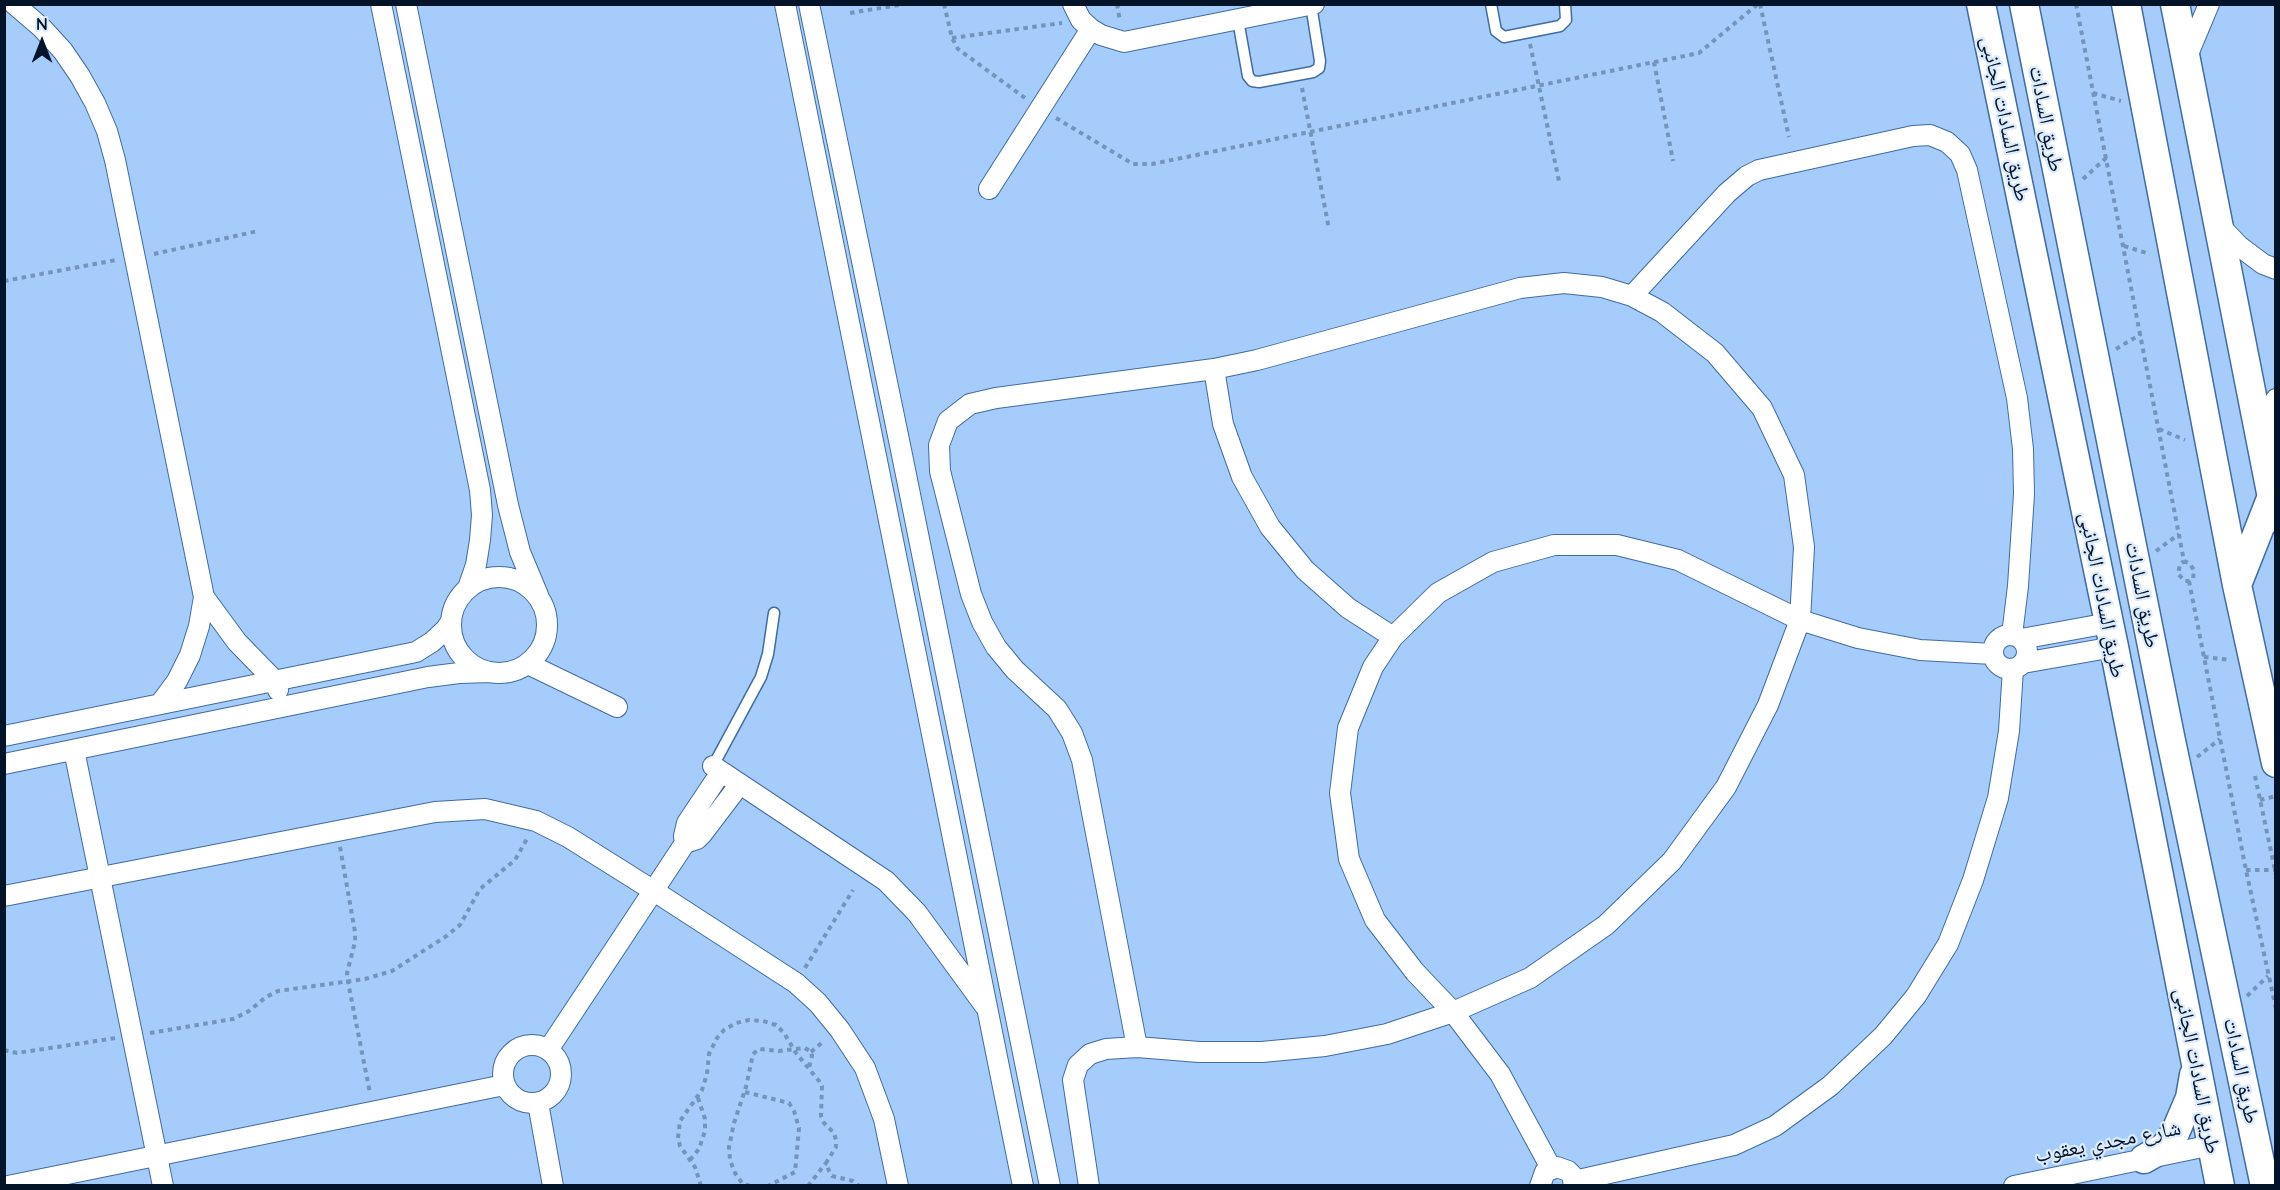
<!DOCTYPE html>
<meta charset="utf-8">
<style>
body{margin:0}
#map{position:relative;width:2280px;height:1190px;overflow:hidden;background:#a5ccfb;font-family:Quicksand,sans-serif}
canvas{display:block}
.frame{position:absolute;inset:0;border:6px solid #031429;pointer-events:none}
.north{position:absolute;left:12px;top:12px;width:60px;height:60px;-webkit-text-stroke:4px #dceafd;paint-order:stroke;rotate:0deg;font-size:16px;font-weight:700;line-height:24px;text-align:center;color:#031429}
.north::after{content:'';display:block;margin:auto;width:21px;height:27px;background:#031429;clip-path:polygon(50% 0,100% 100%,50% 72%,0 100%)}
</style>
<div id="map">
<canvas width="2280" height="1190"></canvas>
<div class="frame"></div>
<div class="north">N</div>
</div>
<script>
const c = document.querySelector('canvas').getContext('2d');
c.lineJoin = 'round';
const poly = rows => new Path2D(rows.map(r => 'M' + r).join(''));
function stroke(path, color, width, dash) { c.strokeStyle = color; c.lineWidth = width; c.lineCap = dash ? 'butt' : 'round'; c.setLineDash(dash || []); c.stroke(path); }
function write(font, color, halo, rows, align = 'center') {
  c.font = font + ' Quicksand,"Noto Naskh Arabic",sans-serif'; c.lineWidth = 4.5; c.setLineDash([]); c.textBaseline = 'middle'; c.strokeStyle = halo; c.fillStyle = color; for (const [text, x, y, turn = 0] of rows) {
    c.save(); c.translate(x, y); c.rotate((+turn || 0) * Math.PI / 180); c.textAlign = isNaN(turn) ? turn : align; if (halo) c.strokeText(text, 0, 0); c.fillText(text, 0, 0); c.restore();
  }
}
const path = poly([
 [944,4,952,38,958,49,1025,98],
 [1117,4,1120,21],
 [1760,4,1789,137],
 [2076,4,2184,561,2189,563,2194,570,2193,579,2189,581,2185,581,2178,574,2180,564,2184,561],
 [850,13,905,4],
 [952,38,1062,23],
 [1530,44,1559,181],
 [1654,62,1673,161],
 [1302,88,1329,229],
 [2093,93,2121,101],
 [1056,118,1133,164,1152,164,1699,53,1758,4],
 [2083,179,2106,158],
 [2124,246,2150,254],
 [154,254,258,231],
 [4,281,116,260],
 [2116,349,2141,334],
 [2159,429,2185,440],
 [2156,551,2179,534],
 [2189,581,2246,870,2276,1009],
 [2204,657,2230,660],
 [2197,757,2220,739],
 [2255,776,2276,875],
 [2260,800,2276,796],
 [340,847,355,932,355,942,347,973,348,982,370,1093],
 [2246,870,2274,870],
 [805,968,853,890],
 [2247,996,2268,976],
 [150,1033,233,1019,249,1011,266,997,278,991,365,979,392,971,445,937,460,925,480,889,515,860,528,837],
 [4,1050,17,1053,116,1038],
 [811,1052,824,1041],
 [745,1092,789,1103,794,1111,799,1128,795,1172,768,1186],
 [690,1160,699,1149,705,1131,705,1119,698,1098],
 [701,1186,695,1167,680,1146,678,1138,680,1121,702,1090,707,1074,709,1054,717,1038,724,1030,736,1023,749,1020,763,1021,776,1025,784,1033,796,1053,819,1081,822,1086,821,1116,824,1123,834,1133,836,1140,836,1147,826,1163,829,1171,832,1176,853,1181,859,1186],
 [750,1186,742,1183,735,1173,730,1160,729,1147,734,1123,746,1087,753,1054,759,1049,779,1051,805,1048,811,1052,812,1056,809,1068],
 [808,1186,826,1163]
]);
const lane = poly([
 [1491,4,1496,31,1504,37,1560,26,1566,20,1565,4],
 [1238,20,1248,76,1252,81,1259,82,1313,72,1319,68,1320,61,1311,5],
 [713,766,761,677,768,654,774,613]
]);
const street = poly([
 [14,4,42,28,63,51,80,76,95,103,107,131,115,160,204,597,199,626,190,655,177,681,160,704],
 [381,4,480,490,482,515,480,540,476,565,468,588],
 [406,4,508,505,520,552,538,595],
 [785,4,1023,1186],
 [809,4,900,445,1050,1186],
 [1073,4,1081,20,1091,29,1101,35,1124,42,1314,4],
 [2186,59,2209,4],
 [989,189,1091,29],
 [2219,225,2239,246,2263,264,2276,269],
 [1632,296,1727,193,1747,176,1759,170,1913,136,1930,135,1947,142,1960,154,1967,170,2017,398,2023,449,2024,494,2018,586,2012,635],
 [1214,369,1223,424,1242,477,1270,527,1305,570,1348,608,1393,637],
 [2264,435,2269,411,2276,399],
 '451 625a48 48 0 1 1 96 0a48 48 0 1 1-96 0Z',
 [204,597,237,642,275,681,278,690],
 '1993 652a17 17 0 1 1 34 0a17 17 0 1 1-34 0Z',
 [2021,639,2109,623],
 [2023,663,2114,647],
 [528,664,617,707],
 [4,736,416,652,432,642,446,629,451,621],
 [74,750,163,1186],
 [4,764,428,677,459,673,491,672],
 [713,766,886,881,917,913,985,1006],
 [685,843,697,839,702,834,740,784],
 [4,896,435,812,485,809,536,821,568,837,654,891,796,983,818,1003,840,1030,865,1068,884,1119,898,1186],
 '503 1074a29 29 0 1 1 58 0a29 29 0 1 1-58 0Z',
 [548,1050,685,843,684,836,687,823,721,772],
 [538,1103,553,1186],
 [1551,1168,1500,1074,1453,1012,1415,972,1375,920,1349,859,1340,793,1348,728,1373,667,1393,637,1438,593,1493,562,1554,545,1617,545,1678,560,1800,620,1858,638,1920,650,1993,654],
 [1574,1181,1734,1145,1775,1126,1830,1086,1883,1036,1916,996,1948,944,1973,880,1998,798,2009,731,2013,669],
 [8,1186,504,1085],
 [1089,1186,1073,1080,1078,1065,1090,1054,1106,1049,1137,1047,1199,1052,1262,1052,1325,1046,1387,1034,1453,1012,1530,978,1606,925,1672,861,1726,787,1768,705,1800,620,1804,547,1794,475,1762,408,1715,353,1662,312,1632,296,1602,287,1564,283,1520,288,1257,360,1214,369,996,398,970,404,948,421,939,445,940,471,971,594,982,622,996,647,1015,670,1057,709,1072,733,1082,760,1137,1047],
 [1540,1186,1545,1172,1557,1167,1568,1171,1572,1175,1574,1186],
 [2014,1186,2212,1145]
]);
const secondary = poly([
 [1981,4,2114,647,2220,1186],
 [2024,4,2170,736,2265,1186],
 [2126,4,2237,585,2276,763],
 [2175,4,2276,518],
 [2237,585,2272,496],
 [2144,1159,2165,1147,2175,1133,2190,1098,2194,1075]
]);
const streetNames = [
 ["طريق السادات الجانبى",2005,119,78],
 ["طريق السادات",2046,119,79],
 ["طريق السادات الجانبى",2102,595,79],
 ["طريق السادات",2142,595,79],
 ["طريق السادات الجانبى",2197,1071,79],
 ["طريق السادات",2241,1071,78],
 ["شارع مجدي يعقوب",2108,1142,-11]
];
stroke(lane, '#3f6ca1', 13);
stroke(street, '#3f6ca1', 22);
stroke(secondary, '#3f6ca1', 31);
stroke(path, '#7394bb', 4, [4.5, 4.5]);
stroke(lane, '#fff', 10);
stroke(street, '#fff', 20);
stroke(secondary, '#fff', 28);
write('21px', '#031429', '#dceafd', streetNames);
</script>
